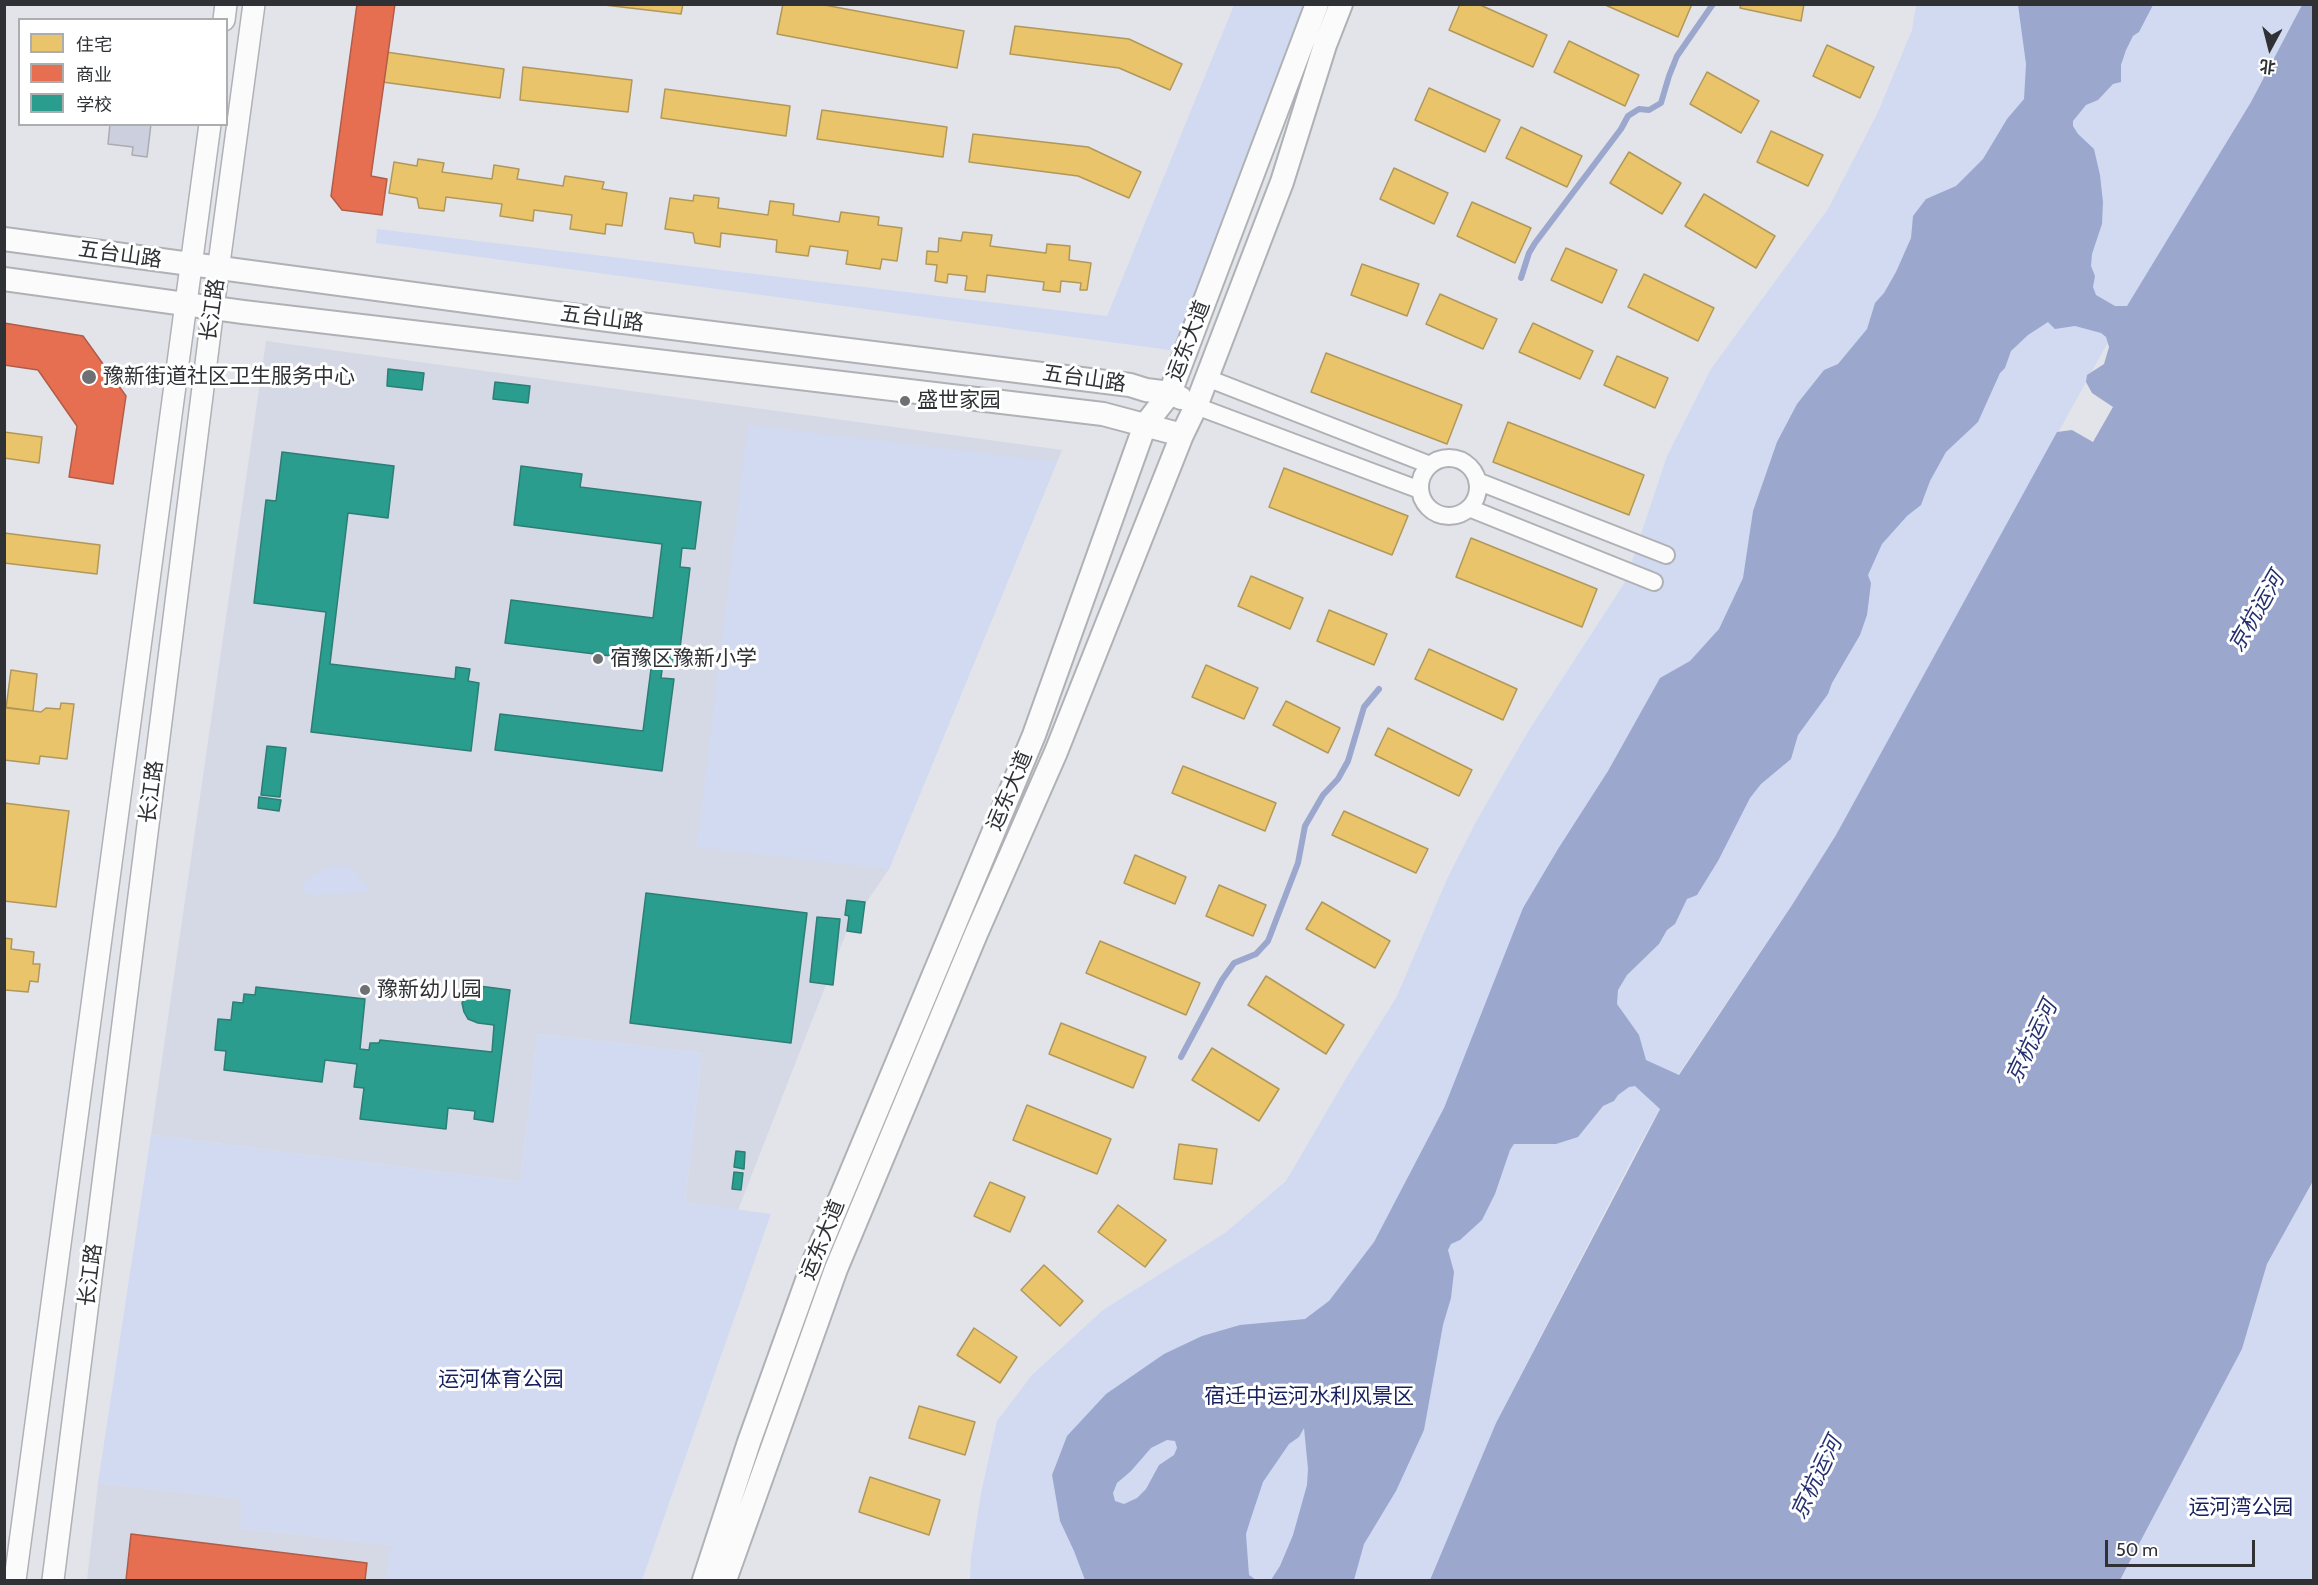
<!DOCTYPE html>
<meta charset="utf-8">
<style>
body{margin:0}
#map{position:relative;width:2318px;height:1585px;overflow:hidden;background:#e2e4ea;font-family:Cabin,"Noto Sans SC",sans-serif}
canvas{display:block}
.frame{position:absolute;inset:0;border:6px solid #2f3135;pointer-events:none}
.legend{position:absolute;left:18px;top:18px;width:210px;height:108px;box-sizing:border-box;background:#fff;border:2px solid #acadae;margin:0;padding:8px 10px;list-style:none;font-size:18px;color:#2f3135}
.legend li{display:flex;align-items:center;gap:12px;height:30px}
.legend b{width:30px;border:2px solid #acadae}
.north{position:absolute;left:2240px;top:18px;width:60px;height:60px;-webkit-text-stroke:4px #fff;paint-order:stroke;rotate:187deg;font-size:16px;font-weight:700;line-height:24px;text-align:center;color:#2f3135}
.north::after{content:'';display:block;margin:auto;width:21px;height:27px;background:#2f3135;clip-path:polygon(50% 0,100% 100%,50% 72%,0 100%)}
.scale{position:absolute;left:2105px;top:1540px;width:150px;height:27px;box-sizing:border-box;border:3px solid #2f3135;border-top:0;padding-left:8px;font-size:18px;line-height:21px;white-space:nowrap;color:#2f3135;-webkit-text-stroke:4px #fff;paint-order:stroke}
</style>
<div id="map">
<canvas width="2318" height="1585"></canvas>
<div class="frame"></div>
<ul class="legend">
<li><b style="height:16px;background:#e9c46a"></b>住宅</li>
<li><b style="height:16px;background:#e76f51"></b>商业</li>
<li><b style="height:16px;background:#2a9d8f"></b>学校</li>
</ul>
<div class="north">北</div>
<div class="scale">50 m</div>
</div>
<script>
const c = document.querySelector('canvas').getContext('2d');
c.lineJoin = 'round';
function fill(path, color) { c.fillStyle = color; c.fill(path, 'evenodd'); }
const poly = rows => new Path2D(rows.map(r => 'M' + r).join(''));
function stroke(path, color, width, dash) { c.strokeStyle = color; c.lineWidth = width; c.lineCap = dash ? 'butt' : 'round'; c.setLineDash(dash || []); c.stroke(path); }
function write(font, color, halo, rows, align = 'center') {
  c.font = font + ' Cabin,"Noto Sans SC",sans-serif'; c.lineWidth = 6; c.setLineDash([]); c.textBaseline = 'middle'; c.strokeStyle = halo; c.fillStyle = color; for (const [text, x, y, turn = 0] of rows) {
    c.save(); c.translate(x, y); c.rotate((+turn || 0) * Math.PI / 180); c.textAlign = isNaN(turn) ? turn : align; if (halo) c.strokeText(text, 0, 0); c.fillText(text, 0, 0); c.restore();
  }
}
const built = poly([
 [266,341,1062,450,889,869,847,931,738,1210,685,1202,702,1053,538,1034,520,1182,151,1135],
 [98,1483,243,1499,240,1528,391,1545,386,1580,87,1580]
]);
const green = poly([
 [1234,5,1321,5,1184,352,376,243,377,229,1107,316],
 [1916,5,2302,5,2251,102,2128,306,1836,835,1792,905,1678,1075,1633,1157,1496,1423,1430,1580,970,1580,971,1557,981,1493,997,1421,1032,1375,1103,1310,1225,1233,1286,1181,1348,1075,1396,998,1448,877,1477,820,1529,730,1625,582,1667,456,1711,369,1828,209,1878,112,1912,30],
 [748,425,1057,462,889,869,697,847],
 [335,866,349,868,355,872,367,886,367,892,318,895,302,893,304,883,309,878,329,867],
 [538,1034,702,1053,685,1202,771,1214,642,1580,386,1580,390,1545,240,1528,242,1499,98,1483,151,1135,520,1182],
 [2313,1181,2313,1580,2120,1580,2242,1349,2267,1264]
]);
const water = poly([
 [2018,5,2153,5,2139,32,2133,36,2126,50,2121,65,2121,82,2113,84,2098,100,2086,105,2073,121,2073,126,2078,134,2094,149,2100,175,2103,202,2102,224,2092,254,2091,266,2095,276,2093,287,2096,295,2115,306,2127,306,2251,102,2302,5,2313,5,2313,1181,2267,1264,2242,1349,2120,1580,1430,1580,1496,1423,1660,1109,1635,1086,1629,1087,1618,1095,1614,1101,1603,1106,1578,1137,1556,1144,1514,1144,1510,1150,1495,1194,1482,1220,1460,1240,1451,1244,1448,1250,1454,1272,1451,1298,1443,1325,1424,1430,1396,1491,1364,1544,1354,1580,1271,1580,1280,1566,1293,1535,1307,1485,1308,1469,1304,1428,1299,1437,1289,1444,1263,1482,1250,1521,1246,1534,1249,1575,1256,1580,1085,1580,1074,1551,1060,1521,1052,1475,1067,1436,1106,1394,1164,1354,1202,1336,1240,1325,1305,1319,1329,1301,1374,1242,1444,1108,1523,908,1558,849,1608,771,1660,678,1690,661,1719,629,1743,578,1753,511,1777,442,1797,404,1824,370,1838,364,1867,329,1875,303,1884,293,1896,272,1911,238,1913,216,1926,199,1956,186,1983,159,2007,119,2024,99,2026,64],
 [2048,322,2055,329,2075,326,2101,333,2106,337,2109,347,2104,364,2087,375,2086,382,2092,393,2113,407,2093,442,2072,430,2057,432,1836,835,1792,905,1679,1075,1646,1060,1639,1035,1617,1004,1618,990,1627,975,1659,944,1667,930,1675,924,1687,899,1697,895,1718,861,1750,798,1761,784,1791,759,1798,735,1828,694,1832,683,1860,635,1867,615,1871,583,1868,575,1882,544,1907,516,1921,505,1930,481,1946,452,1978,422,2000,373,2005,368,2011,351,2028,335],
 [1167,1440,1175,1441,1177,1448,1174,1455,1159,1465,1146,1489,1137,1498,1124,1504,1115,1501,1113,1493,1117,1483,1131,1471,1151,1448]
]);
const homes = poly([
 [596,4,683,4,681,14,596,4],
 [783,4,819,4,964,31,957,68,777,34,783,4],
 [1460,4,1478,4,1547,35,1533,67,1449,30,1460,4],
 [1603,4,1692,4,1678,37,1603,4],
 [1741,4,1804,4,1801,21,1740,8,1741,4],
 [1015,26,1129,39,1182,64,1170,90,1119,68,1010,54,1015,26],
 [1569,41,1639,75,1625,106,1554,72,1569,41],
 [1827,45,1874,67,1860,98,1813,76,1827,45],
 [379,51,504,69,500,98,375,81,379,51],
 [523,67,632,80,628,112,520,100,523,67],
 [1707,72,1759,101,1741,133,1690,104,1707,72],
 [1429,88,1500,120,1485,152,1415,120,1429,88],
 [665,89,790,106,786,136,661,118,665,89],
 [822,110,947,127,943,157,817,139,822,110],
 [1521,127,1582,156,1567,187,1506,158,1521,127],
 [1771,131,1823,155,1808,186,1757,162,1771,131],
 [973,134,1088,147,1141,172,1129,198,1078,176,969,162,973,134],
 [1629,152,1681,183,1662,214,1610,183,1629,152],
 [418,159,444,163,442,172,492,179,494,165,519,169,517,179,563,186,565,176,604,182,602,189,627,193,622,226,606,224,605,234,570,229,572,215,534,210,533,221,500,216,502,204,446,197,444,211,419,208,417,198,389,193,394,162,417,166,418,159],
 [1394,168,1448,193,1434,224,1380,199,1394,168],
 [1704,194,1775,236,1756,268,1685,226,1704,194],
 [694,195,719,198,718,208,768,215,770,201,794,204,793,215,839,222,841,212,879,217,878,225,902,228,897,261,882,259,880,269,846,264,848,251,810,246,808,256,776,252,777,240,721,233,720,247,695,243,693,233,665,229,670,198,693,201,694,195],
 [1472,202,1531,228,1515,263,1457,236,1472,202],
 [963,232,992,235,990,246,1046,253,1047,244,1070,246,1069,260,1091,263,1087,290,1080,290,1081,283,1061,281,1060,292,1043,290,1044,282,987,275,985,292,965,290,967,276,948,274,947,283,935,281,937,265,926,264,927,251,938,252,939,238,961,241,963,232],
 [1566,248,1617,270,1602,303,1551,280,1566,248],
 [1362,264,1419,284,1407,316,1351,295,1362,264],
 [1644,274,1714,308,1698,341,1628,307,1644,274],
 [1440,294,1497,319,1483,349,1426,324,1440,294],
 [1533,323,1593,351,1580,379,1519,352,1533,323],
 [1326,353,1462,405,1447,444,1311,392,1326,353],
 [1617,356,1668,378,1655,408,1604,385,1617,356],
 [1508,422,1644,475,1629,515,1493,462,1508,422],
 [4,432,42,437,39,463,4,458,4,432],
 [1284,468,1408,516,1392,555,1269,507,1284,468],
 [4,533,100,545,97,574,4,563,4,533],
 [1471,538,1597,589,1582,627,1456,577,1471,538],
 [1251,576,1303,598,1290,629,1238,606,1251,576],
 [1329,610,1387,634,1374,665,1317,641,1329,610],
 [1429,649,1517,689,1503,720,1415,679,1429,649],
 [1206,665,1258,688,1244,719,1192,697,1206,665],
 [11,670,37,674,33,711,6,708,11,670],
 [1286,701,1340,728,1328,753,1273,725,1286,701],
 [61,703,74,704,67,759,40,756,39,764,4,760,4,707,41,712,46,708,60,709,61,703],
 [1388,728,1472,770,1459,796,1375,755,1388,728],
 [1183,766,1276,803,1265,831,1172,793,1183,766],
 [4,803,69,811,56,907,4,901,4,803],
 [1344,811,1428,849,1416,873,1332,835,1344,811],
 [1135,855,1186,877,1175,904,1124,883,1135,855],
 [1219,885,1266,905,1253,936,1206,916,1219,885],
 [1322,902,1390,941,1375,968,1306,929,1322,902],
 [4,938,12,939,11,949,34,952,33,964,40,964,38,982,30,981,28,992,5,990,4,994,4,938],
 [1100,941,1200,983,1186,1015,1086,973,1100,941],
 [1266,976,1344,1025,1326,1054,1248,1005,1266,976],
 [1061,1023,1146,1057,1133,1088,1049,1054,1061,1023],
 [1212,1048,1279,1089,1259,1121,1192,1080,1212,1048],
 [1027,1105,1111,1139,1097,1174,1013,1140,1027,1105],
 [1179,1144,1217,1149,1212,1184,1174,1179,1179,1144],
 [990,1182,1025,1197,1010,1232,974,1216,990,1182],
 [1118,1205,1166,1240,1145,1267,1098,1232,1118,1205],
 [1044,1265,1083,1301,1060,1326,1021,1290,1044,1265],
 [974,1328,1017,1357,1000,1383,957,1355,974,1328],
 [919,1406,975,1422,965,1455,909,1438,919,1406],
 [870,1477,940,1500,929,1535,859,1512,870,1477]
]);
const shops = poly([
 [357,4,395,4,371,176,387,179,382,215,342,210,331,196,357,4],
 [4,323,83,336,126,396,113,484,69,477,77,426,38,370,4,365,4,323],
 [131,1534,367,1563,365,1580,126,1580,131,1534]
]);
const schools = poly([
 [388,369,424,373,422,390,387,386,388,369],
 [495,382,530,386,528,403,493,399,495,382],
 [282,452,394,466,388,518,348,513,330,664,455,679,456,667,470,669,468,681,479,683,471,751,311,732,326,612,254,603,266,500,276,501,282,452],
 [521,466,582,474,580,487,701,502,695,549,682,548,680,567,690,568,678,664,663,662,661,678,674,679,662,771,495,750,500,714,643,731,652,661,505,643,511,600,653,618,662,544,514,525,521,466],
 [267,746,286,748,280,797,261,795,267,746],
 [259,797,281,800,279,811,258,808,259,797],
 [646,893,807,913,791,1043,630,1023,646,893],
 [847,900,865,902,861,933,847,931,849,916,845,915,847,900],
 [817,917,840,919,833,985,810,982,817,917],
 [479,986,510,990,493,1122,474,1119,475,1111,448,1108,446,1129,360,1119,364,1088,354,1087,357,1064,325,1060,322,1082,224,1070,226,1051,215,1050,218,1019,231,1020,233,1002,243,1003,244,994,255,995,256,987,365,999,360,1049,369,1050,370,1043,379,1043,380,1040,492,1052,494,1025,478,1023,468,1019,464,1012,462,1003,465,995,472,989,479,986],
 [736,1151,745,1152,744,1169,734,1167,736,1151],
 [734,1172,743,1173,741,1190,732,1189,734,1172]
]);
const stream = poly([
 [1521,278,1529,253,1535,243,1621,129,1628,116,1639,109,1649,110,1661,103,1669,76,1677,56,1713,4],
 [1181,1057,1222,980,1234,963,1256,954,1268,941,1298,863,1305,826,1323,795,1338,779,1348,761,1364,707,1379,689]
]);
const building = poly([
 [110,124,151,124,147,157,132,155,133,147,108,144,110,124]
]);
const minor = poly([
 [1207,378,1430,465],
 [1196,406,1420,490],
 '1420 487a29 29 0 1 1 58 0a29 29 0 1 1-58 0Z',
 [1477,481,1666,555],
 [1469,508,1654,582]
]);
const tertiary = poly([
 [224,20,226,4],
 [15,1580,210,124],
 [53,1580,213,308,254,4]
]);
const secondary = poly([
 [4,239,608,320,1130,385,1146,390,1170,393,1181,398],
 [4,279,243,312,1103,414,1182,435],
 [704,1580,749,1442,814,1261,1034,735,1145,425,1170,393,1317,4],
 [725,1580,836,1269,976,934,1056,752,1182,435,1196,406,1282,182,1325,45,1341,4]
]);
const markers = [
 [89,377,8,"#6e7074"],
 [905,401,6,"#6e7074"],
 [598,659,6,"#6e7074"],
 [365,990,6,"#6e7074"]
];
const streetNames = [
 ["五台山路",120,255,8],
 ["长江路",213,310,-82],
 ["五台山路",602,319,7],
 ["运东大道",1189,341,-69],
 ["五台山路",1084,379,8],
 ["运东大道",1010,791,-67],
 ["长江路",152,792,-83],
 ["运东大道",823,1240,-68],
 ["长江路",91,1275,-83]
];
const poiNames = [
 ["豫新街道社区卫生服务中心",103,377],
 ["盛世家园",917,401],
 ["宿豫区豫新小学",610,659],
 ["豫新幼儿园",377,990]
];
const parkNames = [
 ["运河体育公园",501,1380],
 ["宿迁中运河水利风景区",1309,1397],
 ["运河湾公园",2241,1508]
];
const waterNames = [
 ["京杭运河",2257,612,-60],
 ["京杭运河",2032,1042,-64],
 ["京杭运河",1817,1478,-64]
];
fill(built, '#d4d9e5');
fill(green, '#d2daf2');
fill(water, '#9ca7ce');
fill(homes, '#e9c46a');
stroke(homes, '#b1985a', 1.5);
fill(shops, '#e76f51');
stroke(shops, '#b05c49', 1.5);
fill(schools, '#2a9d8f');
stroke(schools, '#2c7d74', 1.5);
stroke(stream, '#9ca7ce', 6);
fill(building, '#ccd0de');
stroke(building, '#aaacb0', 1.5);
stroke(minor, '#afb1b5', 20);
stroke(tertiary, '#afb1b5', 24);
stroke(secondary, '#afb1b5', 26);
stroke(minor, '#fbfbfc', 16);
stroke(tertiary, '#fbfbfc', 21);
stroke(secondary, '#fbfbfc', 22);
for (const [x, y, r, color] of markers) { const dot = new Path2D(); dot.arc(x, y, r, 0, 2 * Math.PI); c.fillStyle = color; c.fill(dot); stroke(dot, '#fff', 2); }
write('21px', '#2f3135', '#fff', streetNames);
write('21px', '#2f3135', '#fff', poiNames, 'left');
write('21px', '#192261', '#fff', parkNames);
write('italic 22px', '#253070', '#fff', waterNames);
</script>
